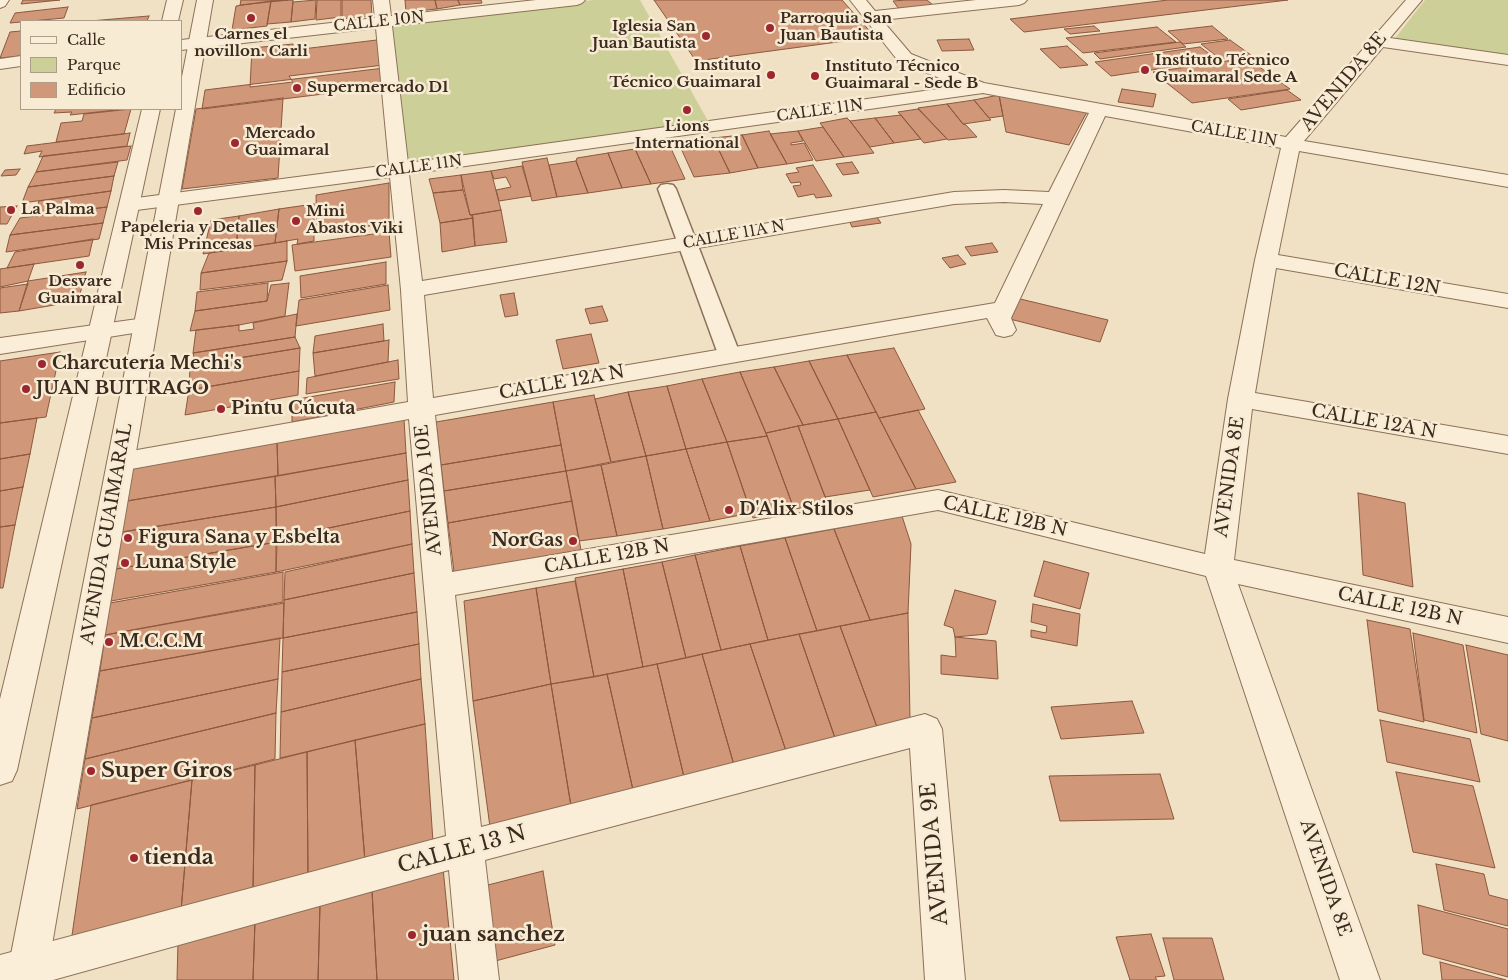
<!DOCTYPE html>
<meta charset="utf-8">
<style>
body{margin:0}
#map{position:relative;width:1508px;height:980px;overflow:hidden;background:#f0e0c4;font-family:"Libre Baskerville",serif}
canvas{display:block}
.legend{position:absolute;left:20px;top:20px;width:162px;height:90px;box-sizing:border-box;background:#f7ebd4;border:1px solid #ac9e8b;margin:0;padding:6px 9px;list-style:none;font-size:15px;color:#3b2a1e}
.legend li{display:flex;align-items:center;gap:10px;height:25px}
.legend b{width:25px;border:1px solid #ac9e8b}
</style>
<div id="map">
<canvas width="1508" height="980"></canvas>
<ul class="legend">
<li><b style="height:6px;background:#faeed8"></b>Calle</li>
<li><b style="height:14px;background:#cccf97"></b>Parque</li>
<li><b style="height:14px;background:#d09778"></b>Edificio</li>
</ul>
</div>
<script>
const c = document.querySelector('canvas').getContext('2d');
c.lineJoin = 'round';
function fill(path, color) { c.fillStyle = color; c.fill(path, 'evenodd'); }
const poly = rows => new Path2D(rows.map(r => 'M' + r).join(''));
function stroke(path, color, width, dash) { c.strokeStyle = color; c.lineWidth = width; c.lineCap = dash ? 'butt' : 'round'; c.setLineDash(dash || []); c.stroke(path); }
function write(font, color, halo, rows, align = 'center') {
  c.font = font + ' "Libre Baskerville",serif'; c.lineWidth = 5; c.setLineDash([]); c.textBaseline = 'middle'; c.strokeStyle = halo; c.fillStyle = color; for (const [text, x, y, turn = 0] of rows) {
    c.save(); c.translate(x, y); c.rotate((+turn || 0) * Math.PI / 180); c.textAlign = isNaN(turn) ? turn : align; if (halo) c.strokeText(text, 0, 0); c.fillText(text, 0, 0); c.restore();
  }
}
const green = poly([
 [594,0,640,0,708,121,402,165,381,25],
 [1425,0,1508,0,1508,58,1393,41]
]);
const building = poly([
 [23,0,60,0,21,4,23,0],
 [241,0,288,0,240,5,241,0],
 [293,0,291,22,267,24,271,1,293,0],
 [316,0,315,19,291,22,293,2,316,0],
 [317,0,341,0,341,17,316,20,317,0],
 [342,0,371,0,372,16,342,19,342,0],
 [405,0,435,0,437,9,406,12,405,0],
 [435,0,458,0,460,5,437,9,435,0],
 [458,0,481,0,482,3,460,5,458,0],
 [654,0,842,0,875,37,696,61,654,0],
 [906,0,927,0,933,5,899,9,893,1,906,0],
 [1168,0,1288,0,1024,32,1010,19,1168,0],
 [271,1,267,26,232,30,236,6,271,1],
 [68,7,64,18,10,23,15,13,68,7],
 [149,16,147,21,90,21,149,16],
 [1094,26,1100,31,1070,34,1064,29,1094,26],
 [1212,26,1228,39,1183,44,1168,31,1212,26],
 [1157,27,1176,42,1083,53,1066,38,1157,27],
 [21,31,21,56,0,58,10,32,21,31],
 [969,39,974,50,942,51,937,40,969,39],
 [377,40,384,65,289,76,293,82,250,87,252,48,293,44,294,50,377,40],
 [1230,40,1251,55,1220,59,1201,44,1230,40],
 [1180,42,1186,47,1100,59,1094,53,1180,42],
 [1067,46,1088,65,1060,68,1040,49,1067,46],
 [1200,47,1218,60,1111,76,1095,62,1200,47],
 [1247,58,1290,89,1192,103,1153,72,1247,58],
 [384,68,388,86,202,109,205,90,384,68],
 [1122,89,1156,94,1153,107,1118,102,1122,89],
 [1287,90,1301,100,1241,110,1228,99,1287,90],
 [999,95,1087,112,1069,145,1006,132,999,95],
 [999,95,1003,116,989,118,974,100,999,95],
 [283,98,278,178,182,189,196,109,283,98],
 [974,100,989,118,991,120,963,124,947,104,974,100],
 [947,104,963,124,966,125,977,137,948,140,918,108,947,104],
 [56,109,125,109,70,115,72,112,54,113,56,109],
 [131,109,124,134,56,142,61,123,82,121,84,114,131,109],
 [918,109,947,139,924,143,898,112,918,109],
 [901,115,921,139,894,143,875,118,901,115],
 [847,118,850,121,874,153,844,157,820,123,847,118],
 [875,118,894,143,870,147,850,121,875,118],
 [823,127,844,157,816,161,798,131,823,127],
 [769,131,787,164,758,168,742,135,769,131],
 [798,131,803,141,791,143,791,145,804,143,813,160,787,164,770,134,798,131],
 [130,133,127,146,39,157,42,151,24,154,27,146,130,133],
 [742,135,758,168,730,173,713,138,742,135],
 [713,138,730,173,694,177,679,144,713,138],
 [669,144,685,179,651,184,635,149,669,144],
 [131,146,127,160,36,172,43,156,131,146],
 [635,149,651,184,622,188,608,153,635,149],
 [608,153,622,188,588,193,576,161,577,158,608,153],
 [547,158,557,197,532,201,522,162,547,158],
 [576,161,588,193,557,197,549,165,576,161],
 [118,162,114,176,28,187,36,172,118,162],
 [852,162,859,173,843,175,836,164,852,162],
 [813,165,832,196,816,198,814,194,798,197,793,186,801,185,800,182,791,183,786,174,799,172,796,168,813,165],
 [522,166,531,196,499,201,496,190,511,187,506,177,494,179,491,171,522,166],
 [20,169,16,175,1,176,5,170,20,169],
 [491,171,501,210,470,215,461,175,491,171],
 [461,175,463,190,433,193,429,179,461,175],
 [114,176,111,191,22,203,28,187,114,176],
 [389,183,389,223,317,234,316,195,389,183],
 [463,190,470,215,472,215,473,218,440,223,433,193,463,190],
 [111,191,107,207,34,216,39,201,111,191],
 [314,204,314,241,297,244,298,239,275,243,279,209,314,204],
 [17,206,7,224,0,224,0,207,17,206],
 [107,207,103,223,10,235,20,218,107,207],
 [279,209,275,243,236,249,239,216,279,209],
 [501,210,507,242,475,246,472,215,501,210],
 [875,214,881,223,852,227,848,218,875,214],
 [239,216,236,249,203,254,211,220,239,216],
 [473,218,475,246,442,252,440,223,473,218],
 [103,223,99,239,6,252,10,235,103,223],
 [389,232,391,257,295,271,292,245,389,232],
 [93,239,89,256,7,268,15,252,93,239],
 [287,241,287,261,201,273,209,253,287,241],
 [992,243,998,252,971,256,965,247,992,243],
 [958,255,966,264,950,268,942,258,958,255],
 [287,261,282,280,200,290,201,273,287,261],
 [386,262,386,284,301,298,300,276,386,262],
 [34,264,28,281,0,287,0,269,34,264],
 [86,272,78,301,19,311,28,281,86,272],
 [268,283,267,301,195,311,197,292,268,283],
 [289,283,285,316,239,325,190,331,195,311,267,301,271,285,289,283],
 [28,284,19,311,0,313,0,288,28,284],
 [388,285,390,310,296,326,299,300,388,285],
 [514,293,518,315,505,317,500,295,514,293],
 [1012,297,1108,320,1100,342,1002,317,1012,297],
 [602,306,608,321,590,324,585,309,602,306],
 [297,314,295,337,193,353,196,330,239,325,239,331,254,329,253,323,297,314],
 [383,324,384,341,313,353,315,336,383,324],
 [591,334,599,363,563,369,556,340,591,334],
 [295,337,300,348,196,365,193,353,295,337],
 [389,340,388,362,315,376,313,353,389,340],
 [300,348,299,371,189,390,190,366,300,348],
 [894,348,925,409,879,418,847,355,894,348],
 [60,352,46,417,0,423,0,361,60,352],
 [847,355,876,412,838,419,809,361,847,355],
 [398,360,399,379,306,394,307,378,398,360],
 [809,361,838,419,803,425,774,367,809,361],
 [774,367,803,425,766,433,740,372,774,367],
 [299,371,298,395,185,415,189,390,299,371],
 [740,372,767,436,727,442,702,379,740,372],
 [702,379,727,442,686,449,667,386,702,379],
 [395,382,394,402,292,422,292,400,395,382],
 [667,386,686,449,646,456,628,392,667,386],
 [628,392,646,456,611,462,595,399,628,392],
 [594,395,611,462,566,471,553,402,594,395],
 [553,402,561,445,441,465,436,422,553,402],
 [918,410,956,482,916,489,879,418,918,410],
 [876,412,916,489,873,497,838,419,876,412],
 [37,418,30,454,0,459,0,423,37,418],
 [404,419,406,453,278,476,277,441,404,419],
 [838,419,870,490,825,497,798,426,838,419],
 [798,426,828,504,794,509,766,433,798,426],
 [767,436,794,509,753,518,727,442,767,436],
 [277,441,278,476,127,501,133,466,277,441],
 [727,442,751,513,710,521,686,449,727,442],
 [561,445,566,471,444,491,441,465,561,445],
 [686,449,710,521,663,529,646,456,686,449],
 [406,453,408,480,276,507,275,476,406,453],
 [30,454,23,487,0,491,0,459,30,454],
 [646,456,663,529,617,536,601,465,646,456],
 [601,465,617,536,579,541,566,471,601,465],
 [566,471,572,501,448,523,444,491,566,471],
 [275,476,276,507,122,532,127,501,275,476],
 [408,480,410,511,276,539,276,507,408,480],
 [23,487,15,525,0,527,0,491,23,487],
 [1358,493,1405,503,1413,587,1363,575,1358,493],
 [572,501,581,550,454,572,448,523,572,501],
 [276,507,277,542,116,569,122,532,276,507],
 [410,511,412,544,276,572,276,539,410,511],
 [902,516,911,544,908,613,870,620,834,529,902,516],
 [15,525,3,588,0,588,0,527,15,525],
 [834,529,870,620,817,631,785,538,834,529],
 [785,538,817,631,768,640,740,546,785,538],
 [277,542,276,572,111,601,116,569,277,542],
 [412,544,414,573,284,600,285,572,412,544],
 [740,546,768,640,721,650,695,555,740,546],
 [695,555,721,650,686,658,662,562,695,555],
 [1044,561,1089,573,1080,609,1034,596,1044,561],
 [662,562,686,658,643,667,623,569,662,562],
 [623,569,643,667,594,677,575,578,623,569],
 [283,572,283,602,105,635,110,603,283,572],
 [414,573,417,612,283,638,284,600,414,573],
 [575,581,594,677,551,684,536,588,575,581],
 [536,588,551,684,473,701,464,601,536,588],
 [955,590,996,601,987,634,955,637,953,628,944,625,955,590],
 [284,603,283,638,100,671,105,635,284,603],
 [1033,604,1080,614,1077,646,1031,637,1031,630,1046,633,1047,626,1031,622,1033,604],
 [417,612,419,644,282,672,283,638,417,612],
 [908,613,910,719,877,727,840,626,908,613],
 [1367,620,1410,629,1424,722,1378,711,1367,620],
 [840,626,877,727,835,738,799,634,840,626],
 [1413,633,1463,645,1477,733,1424,720,1413,633],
 [799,634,835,738,786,751,750,644,799,634],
 [955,637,996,641,998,679,941,674,941,655,956,657,955,637],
 [280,638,278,679,92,718,100,671,280,638],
 [419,644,421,679,281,712,282,672,419,644],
 [750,644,786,751,734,765,702,654,750,644],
 [1466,645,1508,655,1508,741,1481,734,1466,645],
 [702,654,734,765,684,777,657,664,702,654],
 [657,664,684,777,633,790,607,674,657,664],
 [607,674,633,790,571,806,551,684,607,674],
 [278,679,276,713,85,759,92,718,278,679],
 [421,679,425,724,280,758,281,712,421,679],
 [551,684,571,806,490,827,473,701,551,684],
 [1132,701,1144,733,1061,739,1051,707,1132,701],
 [276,713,275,759,77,809,85,759,276,713],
 [1380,720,1470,739,1480,782,1387,762,1380,720],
 [425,724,433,842,365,861,355,740,425,724],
 [355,740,365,861,308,876,307,752,355,740],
 [307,752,308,876,253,891,255,765,307,752],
 [255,765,253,891,181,911,192,780,255,765],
 [1396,772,1473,786,1495,868,1413,852,1396,772],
 [1160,774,1174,819,1060,821,1049,776,1160,774],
 [192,780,181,911,71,942,91,805,192,780],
 [1436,864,1484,874,1489,895,1508,900,1508,926,1444,910,1436,864],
 [443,868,454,980,377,980,372,891,443,868],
 [543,871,555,945,488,963,480,887,543,871],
 [372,891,377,980,318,980,320,905,372,891],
 [320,905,318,980,253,980,255,921,320,905],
 [1418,905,1508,929,1508,977,1423,954,1418,905],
 [255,921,253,980,177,980,178,942,255,921],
 [1151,934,1165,976,1155,977,1157,980,1130,980,1116,937,1151,934],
 [1163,938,1212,938,1224,980,1174,980,1163,938],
 [1440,962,1506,980,1442,980,1440,962]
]);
const pedestrian = poly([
 [667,184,673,185,676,189,740,354,737,359,729,361,721,359,718,354,658,189,661,185,667,184]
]);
const minor = poly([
 [0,0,9,0,5,6,0,8,0,0],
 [373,0,389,0,391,16,536,0,585,0,582,3,577,5,392,26,408,163,960,86,899,62,850,0,866,0,875,11,976,0,1027,0,1024,3,1019,5,882,20,911,54,984,83,1286,137,1406,0,1422,0,1390,38,1508,55,1508,65,1383,47,1304,141,1508,175,1508,187,1299,151,1278,255,1508,294,1508,308,1276,268,1255,393,1508,436,1508,454,1252,409,1234,560,1508,617,1508,643,1238,584,1380,980,1340,980,1206,576,938,510,455,595,481,827,925,714,937,719,942,729,965,980,925,980,910,748,485,860,499,980,459,980,449,870,53,980,0,980,0,955,446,836,409,419,120,471,111,469,107,462,111,455,120,453,408,402,401,290,390,177,129,211,122,209,119,205,122,201,129,199,389,165,376,28,181,50,181,40,375,18,373,0],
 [983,93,1089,113,1049,192,1004,190,954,192,422,281,409,174,983,93],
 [1105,116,1281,148,1255,260,1228,399,1205,554,938,490,452,572,435,415,987,318,996,335,1004,337,1012,335,1016,330,1011,318,1105,116],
 [1004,202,1043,204,995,303,433,398,424,295,954,204,1004,202],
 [21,56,21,66,0,69,0,59,21,56],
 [145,318,153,320,157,325,153,330,0,354,0,338,145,318]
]);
const tertiary = poly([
 [167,0,183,0,178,21,162,21,167,0],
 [197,0,213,0,46,980,6,980,176,109,181,109,181,82,197,0],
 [142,109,160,109,17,770,12,781,0,785,0,699,142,109]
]);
const markers = [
 [251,18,5,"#9e262f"],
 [770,28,5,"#9e262f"],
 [706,36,5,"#9e262f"],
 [1145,70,5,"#9e262f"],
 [771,75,5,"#9e262f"],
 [815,76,5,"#9e262f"],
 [297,88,5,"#9e262f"],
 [687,110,5,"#9e262f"],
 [235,143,5,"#9e262f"],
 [11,210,5,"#9e262f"],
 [198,211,5,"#9e262f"],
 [296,221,5,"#9e262f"],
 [80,265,5,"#9e262f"],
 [42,364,5,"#9e262f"],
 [26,389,5,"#9e262f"],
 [221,409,5,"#9e262f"],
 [729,510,5,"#9e262f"],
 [128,538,5,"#9e262f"],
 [573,541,5,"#9e262f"],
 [125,563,5,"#9e262f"],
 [109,642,5,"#9e262f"],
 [91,771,5,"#9e262f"],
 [134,858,5,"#9e262f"],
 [412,935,5,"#9e262f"]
];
const farPoinames = [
 ["Parroquia San",780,19],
 ["Juan Bautista",780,36],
 ["Iglesia San",696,27,"right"],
 ["Juan Bautista",696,44,"right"],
 ["Carnes el",251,35,"center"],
 ["novillon. Carli",251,52,"center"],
 ["Instituto Técnico",1155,61],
 ["Guaimaral Sede A",1155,78],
 ["Instituto",761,66,"right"],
 ["Técnico Guaimaral",761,83,"right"],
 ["Instituto Técnico",825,67],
 ["Guaimaral - Sede B",825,84],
 ["Supermercado D1",307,88],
 ["Lions",687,127,"center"],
 ["International",687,144,"center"],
 ["Mercado",245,134],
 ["Guaimaral",245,151],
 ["La Palma",21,210],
 ["Mini",306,212],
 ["Abastos Viki",306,229],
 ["Papeleria y Detalles",198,228,"center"],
 ["Mis Princesas",198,245,"center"],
 ["Desvare",80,282,"center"],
 ["Guaimaral",80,299,"center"]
];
const farStreetnames = [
 ["CALLE 10N",379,22,-6],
 ["CALLE 11N",820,111,-8],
 ["CALLE 11N",1234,134,10],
 ["CALLE 11N",419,167,-8],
 ["CALLE 11A N",734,235,-10]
];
const streetNames = [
 ["AVENIDA 8E",1344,82,-50],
 ["CALLE 12N",1387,280,10],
 ["CALLE 12A N",562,383,-10],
 ["CALLE 12A N",1374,422,10],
 ["AVENIDA 8E",1230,477,-82],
 ["AVENIDA 10E",429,490,-96],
 ["CALLE 12B N",1005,517,13],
 ["AVENIDA GUAIMARAL",107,534,-80],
 ["CALLE 12B N",607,557,-10],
 ["CALLE 12B N",1400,607,12],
 ["AVENIDA 8E",1325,878,71]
];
const poiNames = [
 ["Charcutería Mechi's",52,364],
 ["JUAN BUITRAGO",36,389],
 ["Pintu Cúcuta",231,409],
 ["D'Alix Stilos",739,510],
 ["Figura Sana y Esbelta",138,538],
 ["NorGas",563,541,"right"],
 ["Luna Style",135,563],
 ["M.C.C.M",119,642]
];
const nearPoinames = [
 ["Super Giros",101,771],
 ["tienda",144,858],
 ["juan sanchez",422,935]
];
const nearStreetnames = [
 ["CALLE 13 N",462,850,-15],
 ["AVENIDA 9E",935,854,-95]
];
fill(green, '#cccf97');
fill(building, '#d09778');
stroke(building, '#8c583e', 1);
stroke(pedestrian, '#8c7159', 3);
stroke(minor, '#8c7159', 2);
stroke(tertiary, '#8c7159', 2);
fill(pedestrian, '#faeed8');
fill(minor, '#faeed8');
fill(tertiary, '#faeed8');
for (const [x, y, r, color] of markers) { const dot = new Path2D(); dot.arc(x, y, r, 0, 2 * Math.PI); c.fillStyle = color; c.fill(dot); stroke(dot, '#f7ebd4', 2); }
write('bold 15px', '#3b2a1e', '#f7ebd4', farPoinames, 'left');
write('15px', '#3b2a1e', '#f7ebd4', farStreetnames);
write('18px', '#3b2a1e', '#f7ebd4', streetNames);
write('bold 18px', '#3b2a1e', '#f7ebd4', poiNames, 'left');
write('bold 21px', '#3b2a1e', '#f7ebd4', nearPoinames, 'left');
write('21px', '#3b2a1e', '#f7ebd4', nearStreetnames);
</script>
